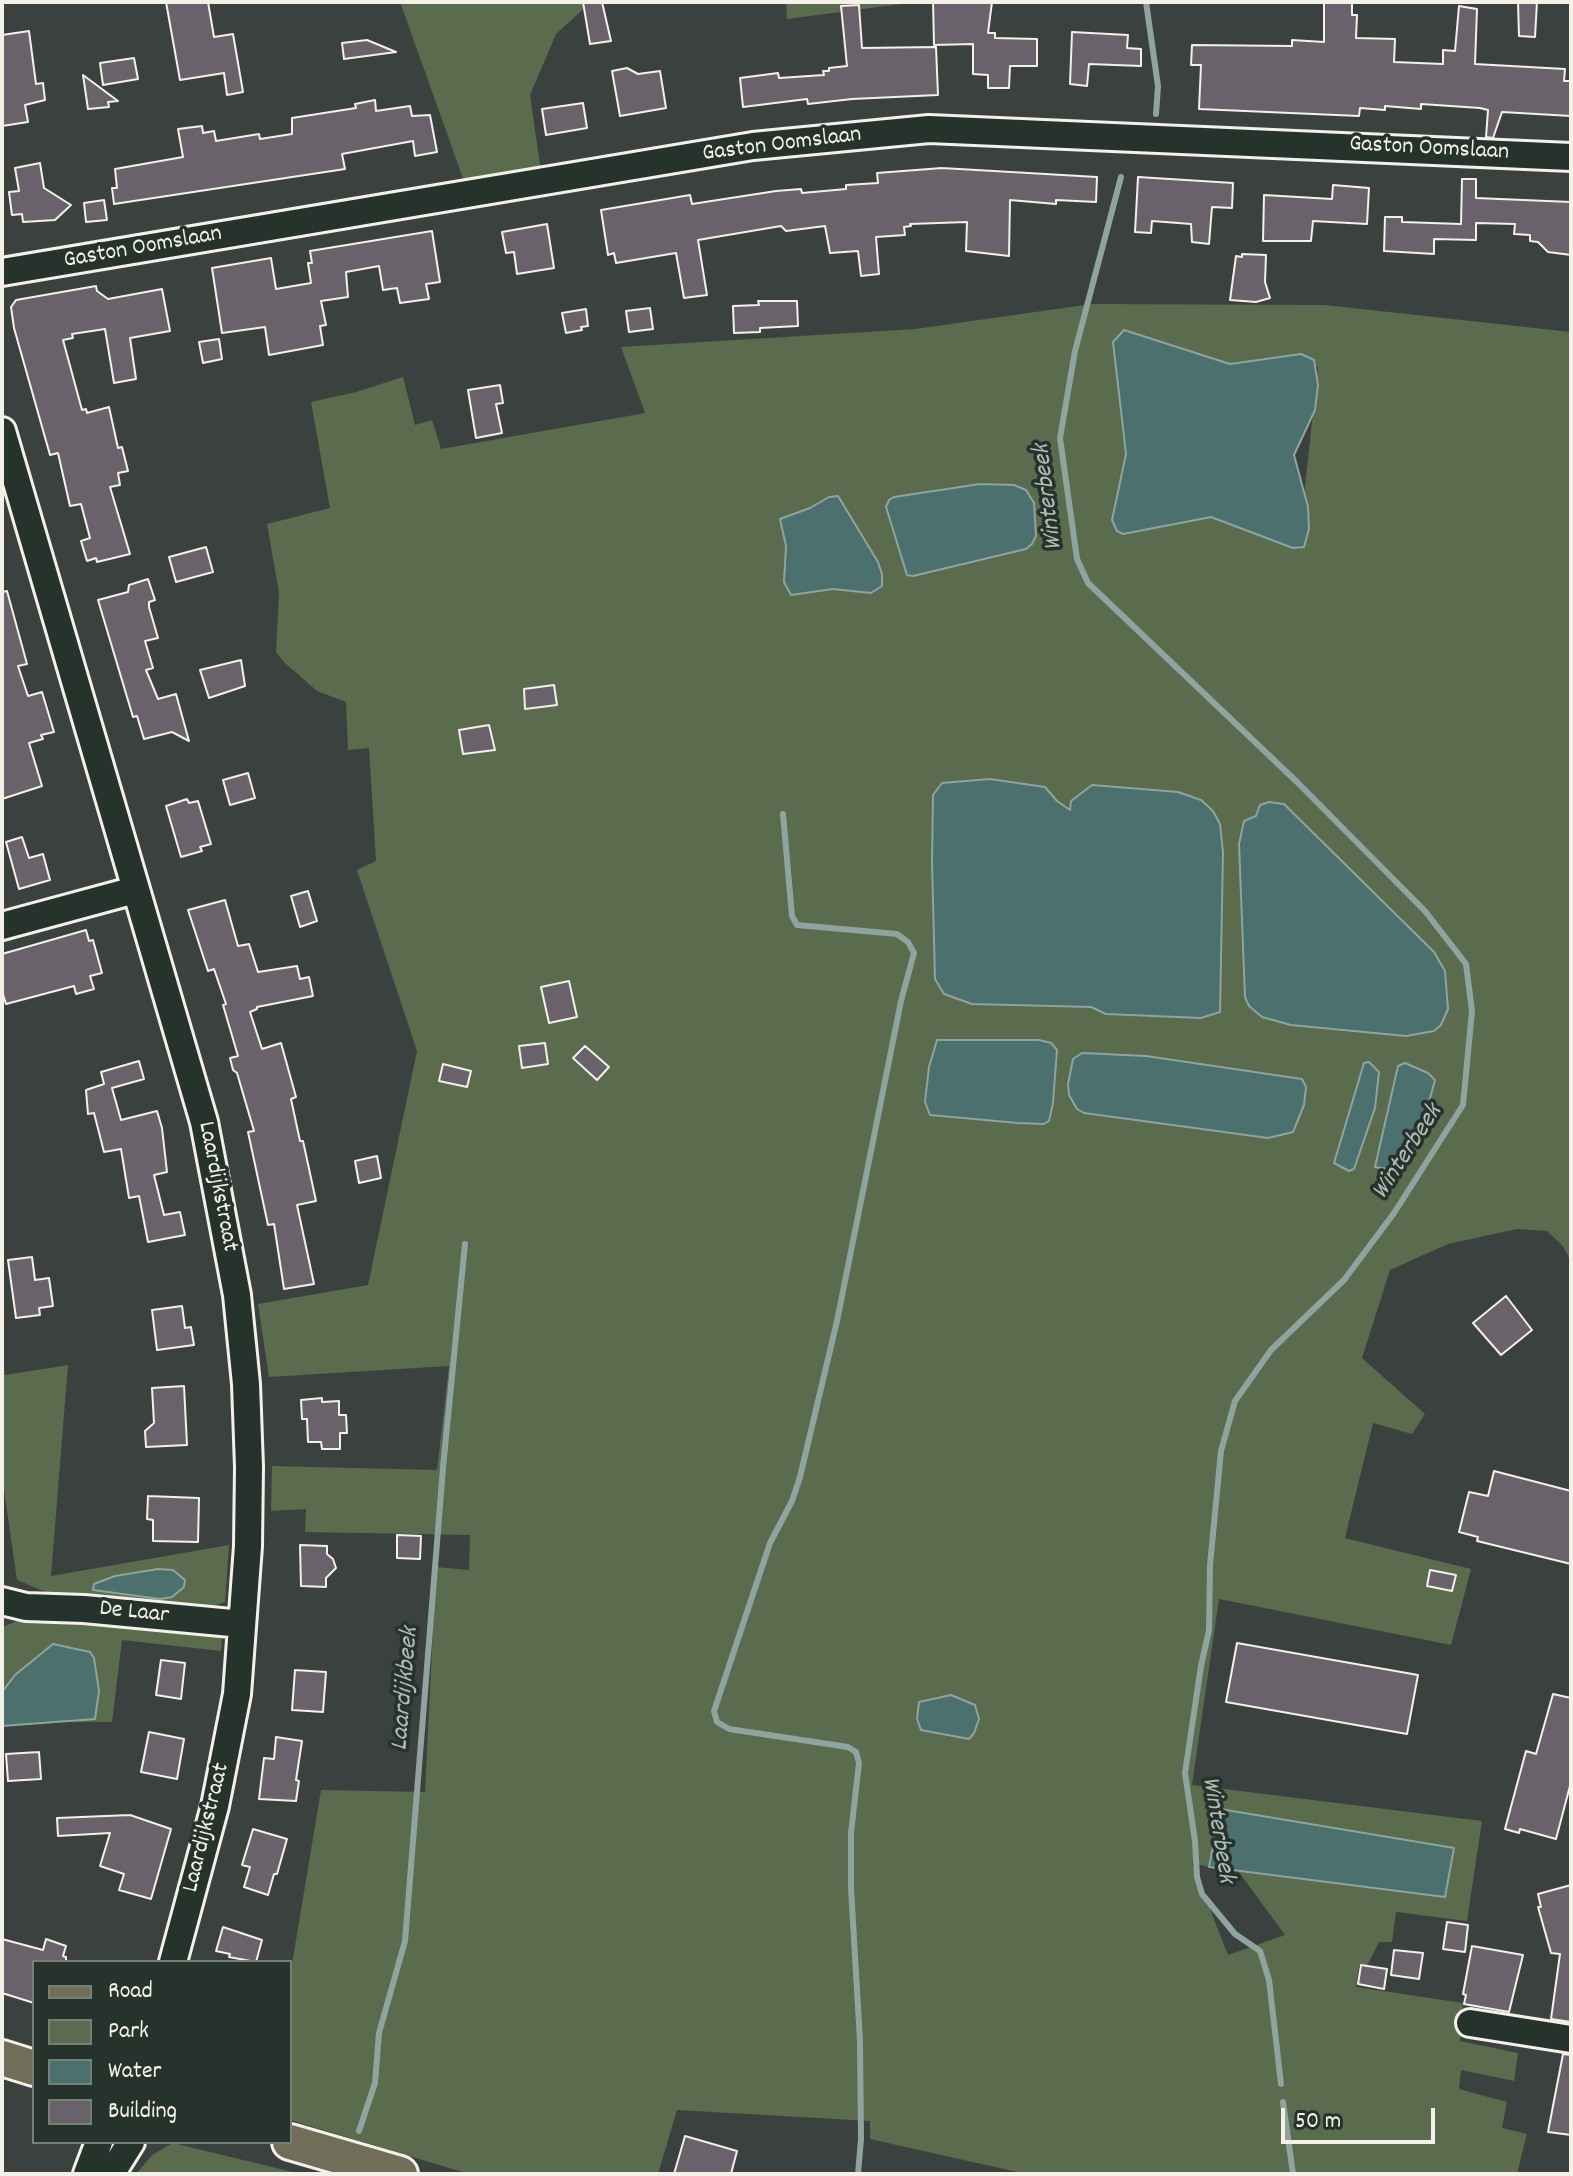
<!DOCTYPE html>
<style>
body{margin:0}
#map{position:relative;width:1573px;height:2176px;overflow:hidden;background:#3a413f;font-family:Dekko,sans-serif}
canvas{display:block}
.frame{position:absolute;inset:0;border:4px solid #f4f1e8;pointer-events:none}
.legend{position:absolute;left:32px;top:1960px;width:260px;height:184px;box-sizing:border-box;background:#26332d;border:2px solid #787f78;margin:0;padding:10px 14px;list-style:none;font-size:24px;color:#f4f1e8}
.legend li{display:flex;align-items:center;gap:16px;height:40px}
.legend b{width:40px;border:2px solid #787f78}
.scale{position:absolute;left:1281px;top:2108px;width:154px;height:36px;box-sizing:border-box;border:4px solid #f4f1e8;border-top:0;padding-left:10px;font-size:24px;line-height:28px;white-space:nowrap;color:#f4f1e8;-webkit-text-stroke:6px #26332d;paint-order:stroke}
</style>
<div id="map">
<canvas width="1573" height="2176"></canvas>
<div class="frame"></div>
<ul class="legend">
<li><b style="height:10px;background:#706e59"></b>Road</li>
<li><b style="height:22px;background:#5a6b4e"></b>Park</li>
<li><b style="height:22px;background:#4b706e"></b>Water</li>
<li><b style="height:22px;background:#6a626a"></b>Building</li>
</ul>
<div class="scale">50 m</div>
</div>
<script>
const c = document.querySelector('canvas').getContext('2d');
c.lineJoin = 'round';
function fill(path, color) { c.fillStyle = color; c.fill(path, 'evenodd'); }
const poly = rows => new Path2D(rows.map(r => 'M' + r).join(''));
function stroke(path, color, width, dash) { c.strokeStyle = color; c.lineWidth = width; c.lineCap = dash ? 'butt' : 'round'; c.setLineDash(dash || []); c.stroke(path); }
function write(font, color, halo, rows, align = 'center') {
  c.font = font + ' Dekko,sans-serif'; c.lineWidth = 7; c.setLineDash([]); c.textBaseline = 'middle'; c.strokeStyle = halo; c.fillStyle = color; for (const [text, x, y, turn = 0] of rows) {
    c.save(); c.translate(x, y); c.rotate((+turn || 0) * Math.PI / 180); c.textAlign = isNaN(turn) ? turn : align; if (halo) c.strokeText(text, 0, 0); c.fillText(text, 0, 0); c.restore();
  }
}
const green = poly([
 [400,2,597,2,589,4,556,34,530,95,541,172,465,184],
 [786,2,917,2,787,19],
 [1092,304,1325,305,1571,332,1571,1262,1563,1246,1547,1231,1517,1229,1448,1244,1390,1270,1362,1358,1425,1414,1412,1434,1373,1423,1345,1538,1471,1569,1451,1645,1219,1599,1192,1785,1482,1821,1467,1921,1396,1912,1392,1942,1379,1942,1367,1966,1359,1965,1356,1987,1463,2003,1460,2041,1518,2053,1514,2081,1461,2070,1459,2089,1507,2102,1502,2128,1527,2134,1517,2174,1026,2174,870,2139,870,2121,677,2110,658,2174,469,2174,290,2120,290,1976,321,1790,425,1792,436,1567,469,1570,470,1535,305,1532,306,1509,271,1511,272,1466,437,1470,449,1366,269,1377,258,1304,368,1285,417,1051,357,870,376,861,369,748,348,750,346,702,317,691,285,663,276,652,279,593,267,524,330,508,311,402,356,392,403,377,415,425,432,420,441,449,645,413,621,347,915,329],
 [1300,365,1318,367,1302,514,1200,516],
 [1220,1809,1453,1848,1445,1896,1238,1871,1285,1935,1228,1955,1192,1863,1209,1867],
 [3,1364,5,1375,68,1365,51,1576,229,1545,225,1602,208,1608,48,1593,17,1580,2,1476],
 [27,1617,215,1633,222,1639,221,1651,122,1640,112,1722,2,1722,2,1627],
 [173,2143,301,2174,136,2174,152,2155]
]);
const water = poly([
 [1124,330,1230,364,1301,354,1314,360,1318,385,1315,410,1294,455,1308,507,1309,529,1304,547,1293,548,1211,517,1123,534,1117,531,1112,520,1126,454,1113,342,1124,330],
 [980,484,1014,485,1026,490,1034,503,1036,536,1032,544,1026,549,913,576,907,575,886,507,889,500,894,497,980,484],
 [838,496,878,562,882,574,882,586,871,593,833,589,791,595,784,582,786,546,780,519,810,508,829,497,838,496],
 [990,779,1045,787,1057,801,1070,810,1071,801,1092,785,1178,792,1201,800,1213,811,1220,824,1223,852,1220,1012,1201,1018,1106,1014,1091,1007,972,1004,944,994,935,979,932,862,933,795,942,783,990,779],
 [1269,802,1284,804,1434,952,1445,971,1448,1009,1441,1025,1434,1031,1406,1036,1291,1025,1262,1017,1249,1006,1245,997,1239,844,1244,821,1256,816,1260,805,1269,802],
 [937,1040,1039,1040,1051,1043,1057,1050,1053,1103,1049,1121,1044,1124,1018,1123,930,1115,925,1102,929,1067,937,1040],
 [1082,1053,1146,1056,1302,1079,1306,1087,1304,1105,1293,1132,1268,1138,1084,1113,1077,1109,1069,1095,1068,1084,1073,1059,1082,1053],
 [1369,1062,1379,1072,1375,1108,1354,1169,1349,1171,1334,1163,1364,1063,1369,1062],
 [1405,1063,1428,1073,1435,1080,1417,1145,1405,1165,1395,1170,1375,1167,1398,1066,1405,1063],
 [158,1569,173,1570,185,1580,184,1587,172,1597,160,1599,93,1590,94,1584,115,1576,158,1569],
 [53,1644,90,1652,94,1658,99,1691,95,1719,2,1726,2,1692,15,1675,53,1644],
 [951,1695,975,1705,979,1719,974,1733,969,1739,921,1730,917,1719,919,1702,951,1695],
 [1220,1809,1454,1848,1445,1897,1209,1867,1220,1809]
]);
const stream = poly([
 [1146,2,1158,86,1156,114],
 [1121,177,1075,351,1060,438,1077,559,1088,583,1297,782,1425,911,1466,964,1472,1011,1463,1105,1394,1213,1344,1280,1271,1350,1235,1401,1221,1451,1210,1565,1209,1630,1201,1666,1185,1773,1195,1841,1197,1877,1202,1894,1235,1934,1260,1951,1269,1980,1281,2084],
 [783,814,792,916,797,925,897,934,908,942,914,953,901,1001,837,1321,800,1477,792,1501,770,1543,714,1711,717,1722,729,1729,848,1747,856,1752,859,1763,851,1833,851,1888,860,2041,861,2139,858,2174],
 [1283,2102,1293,2174],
 [359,2131,375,2083,379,2033,405,1941,443,1468,465,1244]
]);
const building = poly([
 [166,2,208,2,214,37,233,34,243,92,227,95,224,73,180,80,166,2],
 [583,2,602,2,611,41,590,44,583,2],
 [933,2,992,2,988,33,995,33,995,38,1037,39,1037,66,1010,66,1009,88,988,88,988,75,973,74,973,44,934,45,933,2],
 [1324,2,1352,2,1352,15,1357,15,1356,38,1395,39,1394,62,1443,64,1443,50,1455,51,1459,6,1477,9,1475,64,1565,69,1564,81,1571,81,1571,116,1502,112,1493,138,1486,137,1488,110,1480,108,1421,104,1421,109,1385,106,1385,110,1360,108,1359,116,1199,109,1201,65,1191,65,1192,45,1292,46,1292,40,1324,42,1324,2],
 [1518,2,1537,2,1535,37,1519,36,1518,2],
 [859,5,862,48,936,47,938,95,852,99,808,104,807,99,743,107,740,78,778,73,779,78,824,75,823,71,829,71,829,68,847,66,841,6,859,5],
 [29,31,36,84,43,83,45,100,25,105,28,122,2,126,2,35,29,31],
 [1072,32,1128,35,1127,48,1141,49,1141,66,1089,64,1087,86,1070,84,1072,32],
 [367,40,396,52,344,59,342,43,367,40],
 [134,58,138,79,103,85,100,63,134,58],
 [627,68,638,74,660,71,666,108,620,116,612,71,627,68],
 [83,75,118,101,108,102,109,107,88,109,83,75],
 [375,100,376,111,410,106,412,116,430,115,437,152,415,156,413,141,342,154,345,169,114,204,112,188,117,188,115,169,183,157,178,129,202,126,203,133,214,131,216,141,259,134,260,139,292,134,292,118,356,108,355,104,375,100],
 [583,103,587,128,546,135,542,109,583,103],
 [40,163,44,188,71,205,55,220,23,222,22,214,12,215,9,192,19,191,15,168,40,163],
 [942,168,1097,177,1096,202,1056,200,1056,204,1010,200,1009,256,966,251,967,222,910,224,911,226,904,227,905,235,876,237,879,274,861,276,858,251,830,253,825,226,786,231,781,226,698,240,707,295,684,298,676,253,616,263,614,253,608,255,601,210,690,195,692,204,776,191,801,189,802,193,846,189,846,185,878,183,877,173,942,168],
 [1138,177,1233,183,1232,208,1212,207,1209,244,1192,242,1191,224,1152,221,1151,233,1135,232,1138,177],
 [1462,179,1476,179,1476,198,1571,202,1571,255,1548,252,1538,242,1530,241,1530,235,1514,234,1515,224,1476,223,1476,240,1434,239,1434,254,1384,251,1385,217,1402,217,1402,222,1461,224,1462,179],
 [1333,185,1369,188,1367,224,1313,221,1311,241,1263,241,1264,195,1332,199,1333,185],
 [104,200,107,220,86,222,84,203,104,200],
 [547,224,554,268,517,274,514,252,506,253,502,232,547,224],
 [432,231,440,282,426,284,429,299,400,303,397,288,383,290,379,266,346,272,348,297,321,301,326,325,320,326,323,345,269,355,265,327,222,333,212,268,271,258,276,289,311,283,308,263,312,263,310,251,432,231],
 [1242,254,1266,255,1265,282,1270,298,1256,302,1230,300,1236,256,1242,257,1242,254],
 [96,286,97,291,108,299,162,289,170,331,130,338,136,379,114,383,105,329,72,334,73,338,63,340,82,410,86,409,87,413,109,407,118,448,122,447,128,471,118,473,120,485,110,487,130,554,97,562,96,558,87,561,81,541,90,538,81,504,70,506,58,453,50,455,14,328,11,307,16,300,96,286],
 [758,301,797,301,798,326,760,328,760,332,734,333,733,306,759,305,758,301],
 [650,308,653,329,629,332,626,311,650,308],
 [586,309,588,326,581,327,582,330,566,333,562,313,586,309],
 [219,339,222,359,203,363,199,342,219,339],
 [500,385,503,403,496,404,502,433,476,438,468,390,500,385],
 [206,547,213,572,176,582,169,557,206,547],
 [148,579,155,600,149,602,149,607,158,638,145,641,153,668,146,670,158,699,176,694,189,741,172,732,144,739,137,716,133,717,98,600,128,592,129,585,148,579],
 [7,591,27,664,18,666,28,696,42,692,54,732,41,735,43,739,29,743,42,786,2,799,2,592,7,591],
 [241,660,245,686,209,698,200,670,241,660],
 [554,685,557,705,525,709,524,689,554,685],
 [489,725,495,750,463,754,459,730,489,725],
 [248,773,255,798,230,805,223,780,248,773],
 [187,799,189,803,198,801,211,844,200,847,202,851,181,857,166,806,187,799],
 [22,837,29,858,43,854,50,880,19,889,6,842,22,837],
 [308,891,317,921,300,927,291,896,308,891],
 [225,900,238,946,249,944,258,972,297,966,300,979,309,977,313,996,257,1007,257,1009,250,1012,262,1049,281,1043,296,1097,291,1099,300,1141,303,1141,316,1201,297,1205,314,1284,284,1289,274,1224,268,1225,248,1132,254,1131,237,1073,233,1070,230,1058,238,1056,223,1005,226,1004,214,969,208,971,188,910,225,900],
 [86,930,89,941,93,940,102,973,90,976,94,989,76,994,74,986,6,1004,2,991,2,954,86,930],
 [569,981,577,1017,549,1023,541,987,569,981],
 [545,1043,548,1064,522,1068,519,1046,545,1043],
 [585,1046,609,1067,597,1080,573,1058,585,1046],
 [139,1061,144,1079,112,1088,121,1120,157,1111,162,1128,167,1172,154,1175,164,1215,180,1212,185,1235,148,1242,139,1196,129,1198,121,1149,104,1152,94,1113,88,1114,86,1090,104,1084,101,1072,139,1061],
 [443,1064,471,1071,467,1087,439,1081,443,1064],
 [377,1156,381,1178,359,1183,355,1161,377,1156],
 [32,1257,35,1280,49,1278,53,1306,39,1308,40,1315,16,1318,8,1260,32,1257],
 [1506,1296,1532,1330,1501,1355,1473,1323,1506,1296],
 [182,1306,185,1328,191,1327,194,1345,157,1350,152,1310,182,1306],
 [184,1386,187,1445,146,1447,145,1431,154,1423,152,1388,184,1386],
 [322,1398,322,1402,339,1401,339,1415,346,1415,347,1433,340,1433,340,1449,322,1449,321,1442,308,1442,307,1419,302,1419,301,1400,322,1398],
 [1494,1471,1571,1491,1571,1564,1477,1541,1478,1537,1459,1532,1469,1492,1488,1496,1494,1471],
 [148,1496,199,1498,198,1542,153,1541,153,1520,147,1519,148,1496],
 [397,1535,421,1536,420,1559,397,1558,397,1535],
 [300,1545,327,1546,327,1554,333,1559,336,1568,326,1578,326,1587,301,1586,300,1545],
 [1430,1570,1456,1575,1452,1591,1427,1586,1430,1570],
 [1237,1643,1418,1675,1407,1734,1226,1702,1237,1643],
 [161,1660,185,1663,181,1699,156,1695,161,1660],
 [295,1670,326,1672,323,1712,292,1710,295,1670],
 [1553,1694,1571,1698,1571,1782,1556,1839,1520,1829,1519,1833,1505,1829,1526,1751,1536,1754,1553,1694],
 [149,1732,184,1739,177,1779,141,1772,149,1732],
 [276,1737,302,1741,296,1780,299,1781,296,1801,259,1799,264,1758,274,1759,276,1737],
 [39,1752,41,1779,8,1781,6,1754,39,1752],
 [130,1815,171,1829,151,1899,119,1890,124,1874,100,1866,110,1833,58,1836,57,1818,130,1815],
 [253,1829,287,1839,277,1874,274,1874,268,1895,244,1887,250,1867,242,1865,253,1829],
 [1571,1885,1571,2022,1551,2019,1560,1954,1551,1953,1538,1907,1541,1907,1538,1894,1571,1885],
 [1447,1922,1468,1925,1465,1952,1443,1949,1447,1922],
 [223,1927,262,1940,256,1962,229,1957,230,1954,216,1951,223,1927],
 [2,1939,43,1950,46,1939,66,1946,63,1956,66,1957,66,1962,34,1962,34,2003,2,1993,2,1939],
 [1472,1946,1523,1955,1509,2012,1464,2004,1466,1995,1463,1994,1472,1946],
 [1394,1950,1423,1953,1419,1979,1391,1975,1394,1950],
 [1361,1965,1387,1969,1384,1989,1358,1984,1361,1965],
 [1563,2054,1571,2055,1571,2135,1548,2132,1563,2054],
 [685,2136,737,2151,731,2174,674,2174,685,2136]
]);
const minor = poly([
 [2,272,753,146,929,129,1571,157],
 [2,431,204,1122,237,1295,246,1384,249,1467,248,1546,237,1694,215,1806,173,1962],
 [2,926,135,890],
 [2,1601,26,1607,84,1609,242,1624],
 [1470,2023,1571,2039],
 [87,2174,99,2142],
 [111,2174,131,2142]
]);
const major = poly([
 [2,2058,34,2068],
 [290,2142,400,2174]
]);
const streetNames = [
 ["Gaston Oomslaan",782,146,-7],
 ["Gaston Oomslaan",1429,150,3],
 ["Gaston Oomslaan",143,249,-10],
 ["Laardijkstraat",216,1187,79],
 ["De Laar",134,1614,6],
 ["Laardijkstraat",208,1828,-76]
];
const waterNames = [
 ["Winterbeek",1050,497,-97],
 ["Winterbeek",1409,1153,-57],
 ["Laardijkbeek",407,1689,-85],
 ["Winterbeek",1216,1830,81]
];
fill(green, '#5a6b4e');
fill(water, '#4b706e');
stroke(water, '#8fa49f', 2);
stroke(stream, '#8fa49f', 6);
fill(building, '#6a626a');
stroke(building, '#f4f1e8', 2);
stroke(minor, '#f4f1e8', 32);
stroke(major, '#f4f1e8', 40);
stroke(minor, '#26332d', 26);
stroke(major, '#706e59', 34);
write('24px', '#f4f1e8', '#26332d', streetNames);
write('italic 26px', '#b0bdb7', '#26332d', waterNames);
</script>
